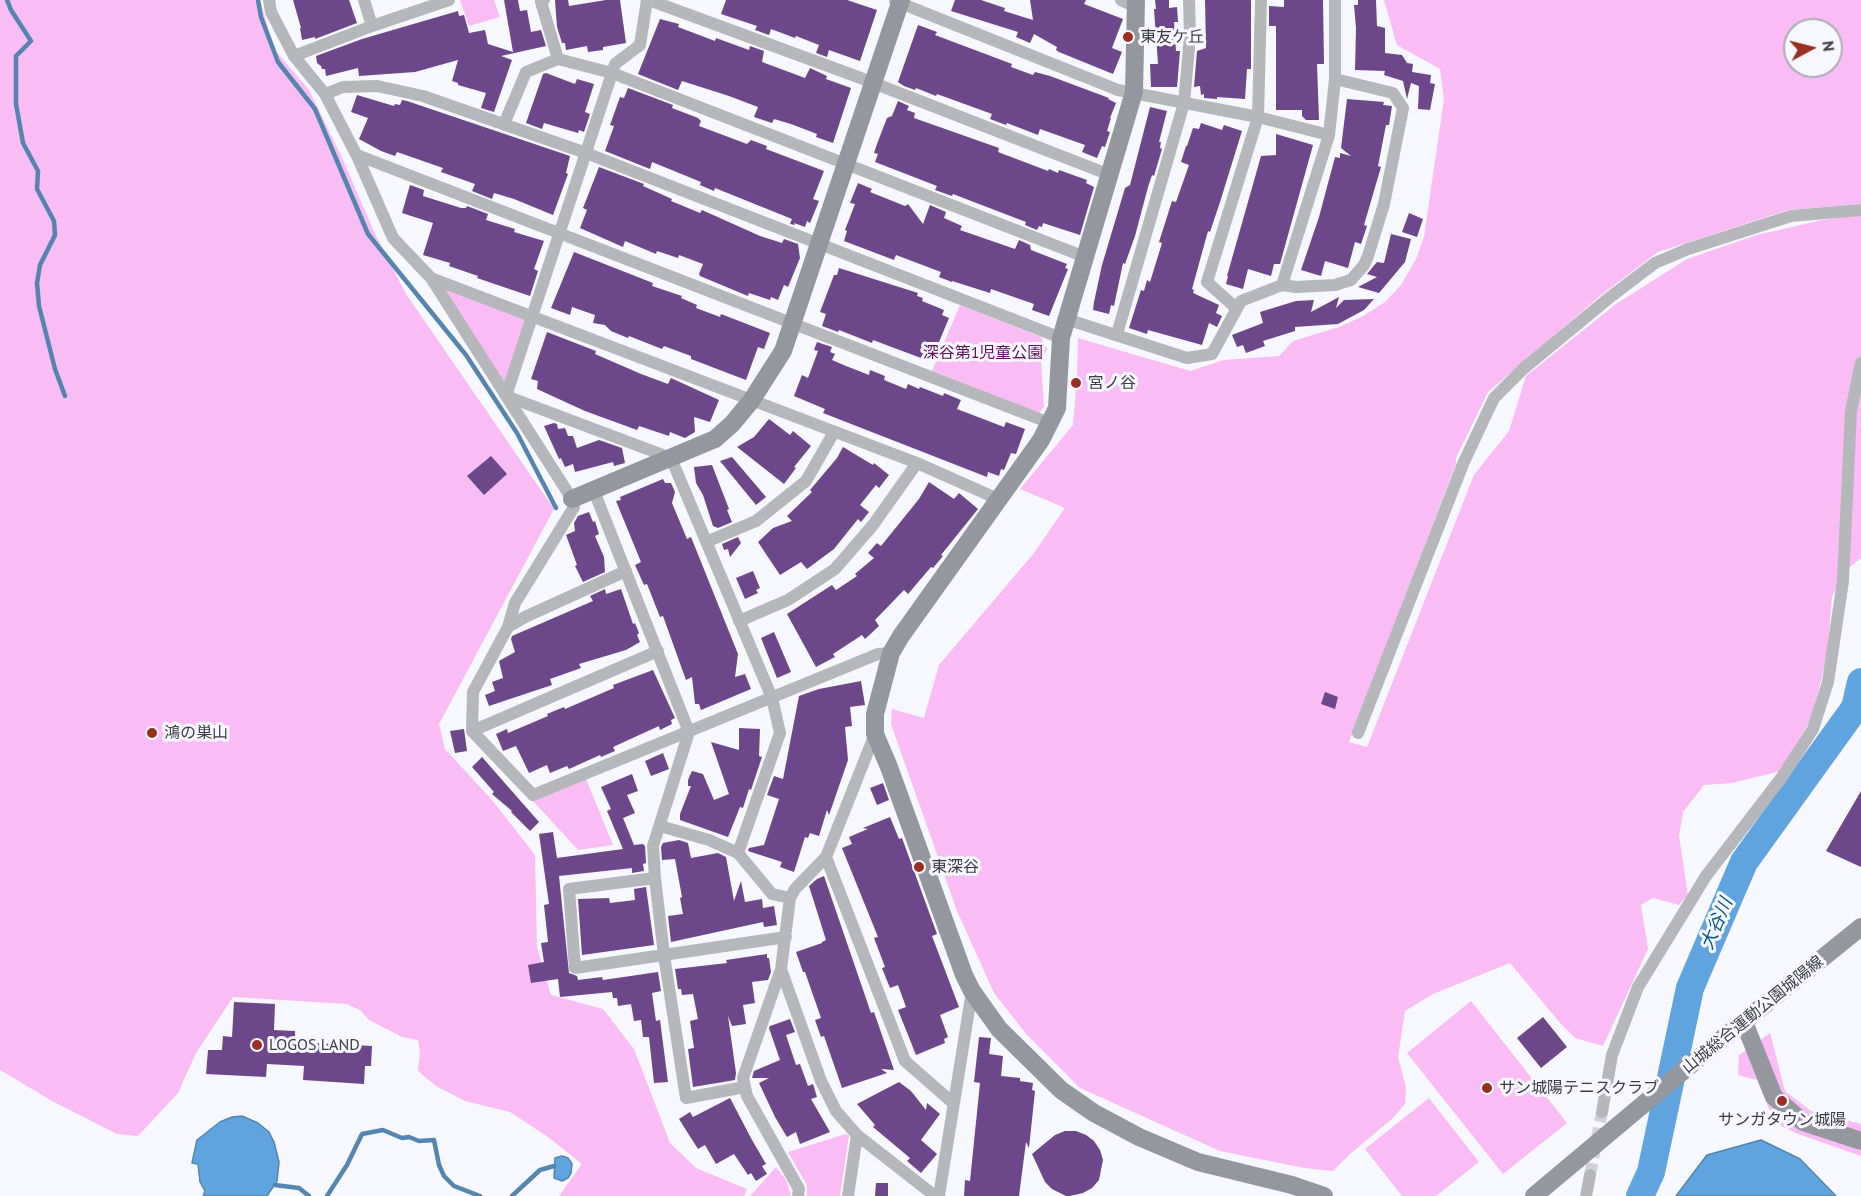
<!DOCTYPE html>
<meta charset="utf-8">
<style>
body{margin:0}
#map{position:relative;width:1861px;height:1196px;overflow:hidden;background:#f7f7ff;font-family:"PT Sans",sans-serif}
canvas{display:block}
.north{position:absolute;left:1783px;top:18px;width:60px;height:60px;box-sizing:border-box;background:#f7f7ff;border:2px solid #acacb3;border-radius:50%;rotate:83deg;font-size:16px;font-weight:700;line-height:24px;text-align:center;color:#3c3c40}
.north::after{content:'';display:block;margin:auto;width:21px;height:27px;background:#992f1e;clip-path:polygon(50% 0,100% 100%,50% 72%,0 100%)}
</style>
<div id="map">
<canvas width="1861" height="1196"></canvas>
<div class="north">N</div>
</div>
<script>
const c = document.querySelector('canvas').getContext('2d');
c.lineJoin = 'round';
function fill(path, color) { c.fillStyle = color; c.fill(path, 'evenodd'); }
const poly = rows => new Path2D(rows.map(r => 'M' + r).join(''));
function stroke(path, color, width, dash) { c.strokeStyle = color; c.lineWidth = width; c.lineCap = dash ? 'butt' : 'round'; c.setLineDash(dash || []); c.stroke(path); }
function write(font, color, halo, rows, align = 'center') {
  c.font = font + ' "PT Sans","Noto Sans JP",sans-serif'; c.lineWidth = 6; c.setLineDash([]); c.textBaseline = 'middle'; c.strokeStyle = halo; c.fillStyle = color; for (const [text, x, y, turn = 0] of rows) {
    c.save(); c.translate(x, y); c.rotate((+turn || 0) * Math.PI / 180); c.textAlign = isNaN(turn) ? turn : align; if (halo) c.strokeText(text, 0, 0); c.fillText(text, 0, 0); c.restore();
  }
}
const green = poly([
 [0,0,260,0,274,49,309,90,344,162,375,234,406,294,554,509,439,724,445,749,492,800,535,855,537,947,551,995,603,1009,634,1049,670,1143,696,1168,747,1189,744,1196,559,1196,582,1164,548,1137,510,1112,465,1101,436,1086,418,1071,420,1053,418,1040,402,1037,369,1020,360,1010,346,1004,233,997,196,1053,178,1093,138,1136,117,1134,52,1101,0,1070],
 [460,0,494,0,500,17,469,26],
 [1384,0,1861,0,1861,204,1788,210,1658,252,1600,296,1488,392,1456,458,1456,464,1349,742,1367,747,1474,475,1509,431,1526,376,1616,304,1687,259,1757,235,1822,220,1861,215,1861,558,1846,570,1832,597,1827,656,1812,717,1781,771,1732,783,1704,785,1683,812,1679,836,1688,895,1679,905,1653,898,1641,905,1648,949,1603,1046,1575,1038,1561,1024,1510,963,1433,994,1405,1011,1398,1057,1406,1087,1405,1104,1393,1118,1350,1154,1333,1171,1304,1168,1220,1151,1080,1088,1027,1035,994,993,957,911,891,724,892,709,924,718,939,665,1034,553,1065,508,1020,489,1073,425,1077,378,1078,338,1190,371,1224,360,1279,356,1293,341,1339,327,1363,316,1385,302,1401,285,1416,259,1424,237,1444,99,1440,69,1397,45],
 [1795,30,1831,30,1831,66,1795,66],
 [444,289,528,319,505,384],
 [960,305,1041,337,1047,350,1041,362,1044,407,1039,413,932,371],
 [586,779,613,845,578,850,533,801],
 [1471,1001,1567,1123,1503,1174,1407,1053],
 [1770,1033,1785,1091,1811,1111,1861,1124,1861,1156,1798,1134,1775,1123,1757,1080,1738,1075,1739,1055],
 [1429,1098,1479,1162,1436,1196,1402,1196,1365,1149],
 [846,1134,849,1136,840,1196,807,1196,807,1185,788,1152],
 [776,1167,786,1180,791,1196,750,1196]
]);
const water = poly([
 [242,1116,258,1123,269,1132,274,1142,279,1162,277,1181,267,1196,203,1196,205,1191,200,1182,198,1164,192,1163,197,1140,220,1122,232,1117,242,1116],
 [1761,1140,1800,1159,1836,1196,1676,1196,1707,1155,1761,1140],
 [562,1156,568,1158,572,1164,571,1173,568,1178,562,1181,554,1178,555,1158,562,1156]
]);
const stream = poly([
 [7,0,11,10,31,41,16,56,16,104,23,143,38,171,37,189,54,221,55,235,40,265,37,283,39,306,55,369,65,396],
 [258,0,261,17,278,62,315,109,368,234,466,355,517,433,556,508],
 [275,1185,299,1188,309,1196],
 [327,1196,347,1165,362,1134,383,1130,402,1138,409,1137,419,1141,434,1140,439,1165,444,1176,454,1186,480,1196],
 [512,1196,540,1170,554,1166]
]);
const river = poly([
 [1640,1196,1651,1172,1690,988,1744,862,1855,708,1861,682]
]);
const building = poly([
 [293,0,349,0,357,23,315,39,315,37,302,40,300,28,301,28],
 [504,0,518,0,520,11,527,10,531,32,541,30,546,46,501,56,512,60,494,112,481,108,486,93,458,85,458,83,452,81,458,60,415,72,359,76,358,68,326,76,325,69,322,69,321,66,317,63,316,56,362,39,458,11,459,16,464,15,469,33,485,30,488,44,513,52],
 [555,0,568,0,569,6,606,0,620,0,626,43,603,47,603,50,588,52,587,46,566,50,565,43,562,43,557,27],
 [726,0,847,0,877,10,860,61,829,50,827,57,816,53,819,45,796,36,795,38,771,29,769,35,755,30,757,26,721,14],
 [955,0,981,0,1005,8,1004,11,1033,20,1030,0,1086,0,1084,4,1123,19,1112,48,1122,52,1113,74,1059,52,1056,50,1057,47,1034,34,1030,43,1016,37,1018,32,951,11],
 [1155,0,1169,0,1169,8,1177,7,1178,22,1174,22,1176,51,1180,51,1177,87,1151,87,1150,64,1158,64,1154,9,1156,9],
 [1205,0,1251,0,1251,69,1247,69,1245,99,1217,97,1217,99,1204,98,1204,94,1201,95,1200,86,1194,87,1197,51,1206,48],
 [1284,0,1323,0,1324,64,1317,64,1319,120,1306,120,1302,116,1302,110,1276,110,1276,26,1269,26,1269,6,1284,7],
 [1358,0,1376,0,1377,26,1385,28,1385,53,1402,55,1407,63,1413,64,1412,72,1431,75,1430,83,1435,84,1430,110,1418,109,1419,86,1411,83,1407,99,1403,81,1384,75,1385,71,1355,70,1356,28,1354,5,1358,5],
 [660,19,679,24,678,27,715,41,716,38,749,50,750,46,764,51,762,62,805,78,810,68,827,76,826,79,851,88,833,143,816,137,817,134,791,124,774,119,772,123,754,117,758,107,729,96,682,81,678,90,638,74],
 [918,25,937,32,935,35,1012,64,1011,67,1033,75,1035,72,1050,76,1109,98,1108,99,1116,103,1110,118,1111,118,1107,131,1110,132,1105,147,1102,146,1097,158,1082,152,1085,145,1040,129,1038,135,1007,123,1006,125,990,119,992,114,937,94,936,96,916,88,915,90,904,86,898,82],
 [546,73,575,84,577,79,594,84,585,112,590,114,584,132,579,130,578,133,544,123,542,129,526,123,543,74],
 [628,88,673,105,672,108,698,118,701,121,699,126,747,144,751,140,767,146,766,149,824,171,813,199,819,201,810,223,807,221,805,227,794,223,795,225,790,224,792,219,715,188,714,191,700,185,701,182,652,162,650,169,605,151,614,126,610,125,620,97,624,98],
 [357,95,394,106,395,104,400,105,402,100,407,101,570,156,566,173,568,174,553,215,514,199,494,193,492,199,472,191,475,184,441,172,443,168,397,152,395,156,381,151,359,139,368,118,351,112],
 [1347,99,1384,102,1383,105,1392,106,1389,125,1386,125,1378,166,1381,167,1364,225,1367,226,1361,244,1355,242,1348,268,1325,261,1321,276,1301,270,1319,217,1335,157,1340,158,1340,153,1351,156,1341,148],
 [898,101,909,106,907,110,915,113,914,118,999,148,998,152,1048,171,1049,169,1058,173,1059,170,1087,180,1086,183,1094,187,1080,235,1043,223,1042,227,1039,226,1037,230,1025,225,1026,222,953,194,952,196,935,190,937,186,875,162,878,154,874,153,877,144,887,118,892,116],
 [1150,107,1167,111,1159,142,1161,142,1160,148,1162,149,1154,176,1152,175,1148,187,1135,236,1125,264,1123,263,1114,306,1111,305,1109,314,1093,310,1094,302,1102,265,1125,188,1130,185],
 [1201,123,1222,130,1224,125,1242,131,1220,202,1210,232,1208,231,1192,289,1194,290,1193,293,1219,305,1216,313,1222,316,1217,327,1209,323,1202,345,1148,330,1147,334,1129,328,1141,290,1144,291,1147,280,1150,282,1162,243,1159,242,1172,201,1176,202,1189,165,1181,162,1186,146,1187,146,1193,128,1199,129],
 [1276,134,1313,145,1280,264,1274,264,1271,276,1248,269,1243,289,1226,284,1228,276,1227,276,1261,156,1276,155],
 [599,167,644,184,643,186,672,199,671,201,700,213,702,210,760,236,782,243,784,239,798,244,800,258,788,287,784,285,778,300,771,297,770,300,749,293,748,296,700,276,699,274,703,264,679,255,678,258,657,251,656,254,625,241,623,247,580,228,587,210,583,208],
 [858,183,872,189,870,192,905,206,908,204,923,224,930,205,946,212,944,218,962,226,960,230,1015,249,1019,240,1030,245,1031,250,1067,264,1065,268,1068,269,1049,316,1032,310,1034,304,991,289,990,293,952,281,952,282,939,277,941,272,896,255,894,260,844,241,847,231,845,230,855,204,850,203],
 [410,185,424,190,423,196,461,208,466,208,467,206,488,214,486,220,515,229,514,232,544,241,534,269,538,271,530,296,477,278,478,276,449,266,450,263,423,255,433,223,402,213],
 [1409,213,1423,219,1417,237,1402,232],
 [1391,234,1411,239,1405,262,1379,293,1358,287,1377,277,1367,274,1377,262,1384,263],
 [574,252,653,283,652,286,682,296,681,298,697,305,696,308,720,317,721,314,770,333,764,349,758,347,746,380,691,359,691,356,664,346,662,349,629,336,628,338,611,331,605,325,593,323,595,315,572,307,570,315,551,308],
 [839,268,918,293,917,296,923,298,922,301,944,310,942,315,949,318,932,359,930,358,929,361,873,340,872,343,839,330,838,332,822,326,826,314,820,312,834,275,837,275],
 [1339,297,1336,308,1344,300,1374,299,1364,310,1338,324,1295,327,1295,331,1263,341,1265,346,1246,353,1243,345,1237,347,1232,335,1263,323,1260,312,1296,301,1314,300,1311,312],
 [547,332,596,351,595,354,641,374,668,384,671,378,719,400,710,422,694,417,695,432,685,438,670,432,669,436,639,426,637,430,585,411,537,389,538,381,531,379],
 [817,342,832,347,830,352,835,354,832,360,846,366,869,375,870,370,885,376,884,380,906,389,908,384,919,389,920,387,943,396,944,393,961,400,957,409,1004,427,1006,422,1025,429,1016,454,1011,453,1004,470,1001,469,999,476,988,472,987,477,823,413,825,409,794,396,802,375,808,378,818,351,814,350],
 [769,419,790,435,793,431,811,446,794,467,796,468,784,484,737,447,754,437],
 [554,423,557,424,558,429,565,428,568,436,573,436,577,448,599,440,622,448,625,463,614,466,613,462,575,472,573,464,565,467,561,458,559,459,544,426],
 [843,447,873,465,874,463,889,475,879,488,876,485,860,505,869,512,861,522,858,519,834,549,807,569,801,562,780,575,758,542,773,528,792,521,787,516,812,492,810,490,837,458],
 [491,456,507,474,484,495,467,476],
 [732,457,766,497,756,505,720,461],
 [712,465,729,509,727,510,732,522,718,528,713,526,703,495,696,483,694,467],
 [663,479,665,483,671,483,675,492,672,503,687,539,691,537,738,654,735,677,745,674,751,689,701,710,699,704,695,704,692,677,686,680,663,616,660,617,647,584,644,585,635,565,641,562,616,501,621,500,620,497],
 [929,482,954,499,959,493,978,509,941,555,943,556,933,568,931,567,908,594,904,590,875,620,879,626,865,639,862,635,833,654,835,657,816,667,787,614,832,585,836,590,857,576,855,574,874,558,868,553,877,543,881,546,919,499],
 [589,512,593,522,595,521,599,534,595,536,604,557,605,572,583,582,575,566,577,565,566,535,575,531,574,523,578,516],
 [738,537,741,543,730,557,728,549,724,550,722,544],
 [753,571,760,588,756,590,758,593,745,599,736,578],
 [605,589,606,594,621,589,633,624,635,623,639,633,637,635,640,642,626,650,579,664,581,668,550,679,552,685,489,706,485,695,495,691,492,682,503,678,499,661,515,652,511,639,512,636,593,601,590,596],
 [774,632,791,672,777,678,761,638],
 [653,670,675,718,671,720,672,724,660,730,659,726,613,747,615,751,601,757,600,755,569,769,567,766,550,773,547,765,529,773,516,746,503,751,496,734,507,729,508,733,548,716,547,714,564,707,565,709,614,688,613,685],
 [861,681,865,705,850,707,852,726,845,727,848,760,829,815,827,810,819,836,810,833,808,838,805,837,794,872,780,867,782,862,748,851,749,848,764,845,779,799,767,795,774,776,783,779,799,696,819,689],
 [1325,692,1338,697,1335,709,1321,704],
 [739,728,760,729,759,756,762,757,751,790,749,789,743,808,740,807,728,837,680,820,680,814,691,786,688,786,688,780,692,771,703,774,714,800,729,794,711,742,739,750],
 [464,729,467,751,455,753,450,731],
 [663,753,669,769,651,776,645,761],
 [482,757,539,822,530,831,511,812,512,811,492,794,494,792,472,767],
 [632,774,638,791,627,795,635,813,623,818,634,845,643,844,645,846,646,863,643,864,644,871,632,873,632,868,559,876,569,973,577,976,578,980,602,977,603,980,658,972,661,991,652,993,656,1021,660,1020,668,1082,654,1083,649,1037,643,1037,641,1020,634,1021,631,1004,618,1006,617,998,613,998,612,992,560,997,558,979,531,983,528,965,544,962,541,943,548,942,544,905,549,904,539,834,553,832,557,858,623,849,607,811,611,809,601,787],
 [883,783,889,800,877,805,870,788],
 [1861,791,1861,867,1826,851],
 [890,817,899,839,902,838,937,934,932,936,959,1007,940,1015,948,1037,944,1039,945,1043,916,1055,898,1010,906,1007,898,985,890,988,882,968,885,967,874,938,878,937,842,848,852,844,849,837,868,829,863,828],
 [679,840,688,843,691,858,718,853,726,857,734,901,741,881,745,902,762,899,763,908,774,906,777,925,764,927,763,922,671,942,668,916,683,914,680,898,682,897,675,859,662,860,661,847,663,843],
 [824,876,871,1013,874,1012,894,1070,881,1069,887,1073,842,1088,824,1036,821,1037,815,1020,821,1018,805,972,803,972,796,952,822,943,822,942,826,940,809,886,817,879],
 [646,887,654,945,582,955,578,899,609,898,610,903,635,900,634,889],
 [767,954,767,958,769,958,771,972,768,980,752,982,755,1003,743,1005,746,1024,732,1026,728,1016,736,1073,735,1080,693,1087,688,1049,694,1048,690,1021,698,1019,693,994,682,995,681,989,678,989,675,969,727,963,726,960],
 [234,1002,275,1004,274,1030,295,1031,295,1042,372,1046,371,1066,365,1066,364,1084,303,1080,304,1066,267,1064,266,1077,206,1074,208,1050,222,1050,223,1036,232,1037],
 [1543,1017,1567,1047,1541,1068,1517,1038],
 [790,1019,795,1032,786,1035,796,1065,800,1064,808,1086,813,1084,817,1097,811,1099,830,1132,800,1144,796,1132,787,1137,775,1117,759,1083,769,1078,752,1078,754,1071,780,1060,769,1028,770,1026],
 [979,1037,991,1038,989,1054,1003,1056,1001,1076,1020,1078,1020,1081,1033,1083,1032,1090,1035,1091,1029,1148,1026,1142,1019,1196,964,1196,965,1180,970,1181,980,1083,974,1082],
 [899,1082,911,1091,926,1110,927,1103,940,1114,921,1140,937,1154,921,1173,907,1161,910,1158,873,1127,875,1125,857,1104],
 [730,1098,752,1140,766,1164,762,1166,767,1174,756,1181,751,1173,748,1175,734,1154,716,1164,705,1145,698,1149,679,1119,690,1112,693,1117],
 [1065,1131,1076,1131,1086,1135,1094,1141,1100,1150,1103,1160,1099,1180,1092,1188,1083,1193,1070,1196,1066,1196,1052,1189,1045,1182,1032,1154,1055,1135],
 [876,1183,888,1183,888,1196,875,1196]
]);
const streetTunnel = poly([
 [1590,1175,1602,1112]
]);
const street = poly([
 [269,0,271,12,294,56,325,94,358,158,393,238,431,278,572,499,574,507,515,603,508,627,473,692,472,731,533,795,878,654,891,653],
 [364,0,372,26],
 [544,0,541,2,558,59],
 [647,0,640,45,615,64,506,396,671,458,772,698,780,733,738,853],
 [649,0,858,77,1110,175],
 [1121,0,1136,7],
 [895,1,1118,90,1258,117,1329,135],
 [294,56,372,26,449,0],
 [325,94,343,87,377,86,423,96,586,153,1061,338],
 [504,124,526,72,558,59,612,73,1085,257],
 [357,155,1050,423],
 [431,278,917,463,998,499],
 [1282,285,1329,135,1335,79,1335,0],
 [1236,308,1207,282,1258,117,1261,0],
 [1066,319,1187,358,1212,354,1241,301,1282,285,1296,287,1335,285,1351,280,1364,265,1368,256,1384,204,1403,108,1393,93,1335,79],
 [1117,334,1184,103,1190,36,1189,0],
 [594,491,689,732,653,846,655,878,664,955,686,1098,745,1087],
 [706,542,756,521,806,481,834,432],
 [739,621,788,600,835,569,873,525,917,463],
 [508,627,525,617,626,571],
 [472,731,658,651],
 [1358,733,1463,464,1494,398,1523,369,1609,298,1655,263,1688,249,1791,216,1861,210],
 [660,826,709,840,738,853,772,894,790,898],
 [826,857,905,1061,953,1103],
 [655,878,569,889,575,968,786,937],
 [781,969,821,1081,836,1111,857,1135,935,1196],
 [1602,1112,1612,1055,1638,987,1706,876,1782,777,1813,729,1828,682,1843,581,1851,411,1861,363],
 [798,1196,799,1189,747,1096,743,1078,781,969,790,898,795,889,826,857,875,734],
 [848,1196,857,1135],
 [939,1196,972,991],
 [1586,1196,1590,1175]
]);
const secondary = poly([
 [1136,0,1134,92,1061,338,1057,408,1041,440,901,636,891,653,875,714,875,734,889,767,964,975,972,991,999,1029,1061,1090,1094,1113,1139,1137,1198,1162,1292,1185,1324,1196],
 [572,499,715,439,732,424,751,401,783,351,901,0],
 [1744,1022,1774,1097,1803,1122,1861,1141],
 [1534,1196,1701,1056,1861,927]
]);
const markers = [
 [1128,37,6,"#992f1e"],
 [1076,383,6,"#992f1e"],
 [152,733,6,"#992f1e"],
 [919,867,6,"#992f1e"],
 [257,1045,6,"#992f1e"],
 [1487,1088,6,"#992f1e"],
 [1782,1101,6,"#992f1e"]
];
const poiNames = [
 ["東友ケ丘",1140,37],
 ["宮ノ谷",1088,383],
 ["鴻の巣山",164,733],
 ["東深谷",931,867],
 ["LOGOS LAND",269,1045],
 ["サン城陽テニスクラブ",1499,1088],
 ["サンガタウン城陽",1782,1120,"center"]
];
const parkNames = [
 ["深谷第1児童公園",983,353]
];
const streetNames = [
 ["山城総合運動公園城陽線",1753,1015,-39]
];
const waterNames = [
 ["大谷川",1717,924,-67]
];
fill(green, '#f9bcf4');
fill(water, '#5fa4de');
stroke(water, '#5485af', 1.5);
stroke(stream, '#5485af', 4.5);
stroke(river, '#5fa4de', 28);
fill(building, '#6c4789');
stroke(streetTunnel, '#d2d2d9', 12, [12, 6]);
stroke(street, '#b5b7bb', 12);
stroke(secondary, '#94979d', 18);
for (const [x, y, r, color] of markers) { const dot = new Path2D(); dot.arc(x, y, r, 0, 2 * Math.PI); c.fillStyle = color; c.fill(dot); stroke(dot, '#f7f7ff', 2); }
write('16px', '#3c3c40', '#f7f7ff', poiNames, 'left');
write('16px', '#5d0f5b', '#f7f7ff', parkNames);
write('16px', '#3c3c40', '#f7f7ff', streetNames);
write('italic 18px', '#03588d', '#f7f7ff', waterNames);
</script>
